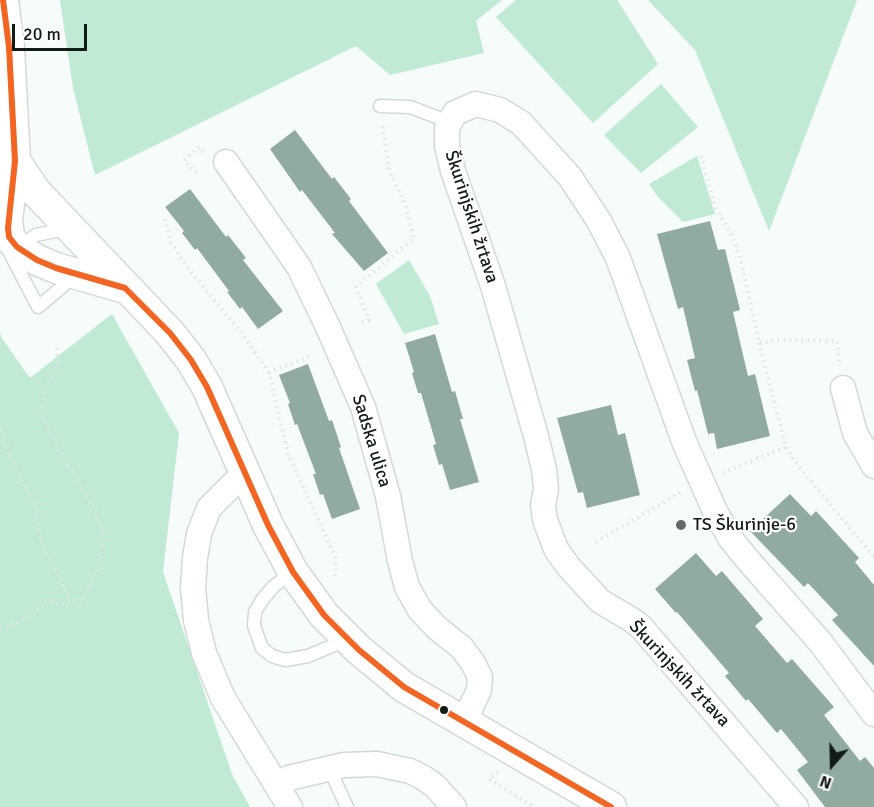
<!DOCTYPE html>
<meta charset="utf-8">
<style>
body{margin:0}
#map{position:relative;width:874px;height:807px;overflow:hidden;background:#f6fcf9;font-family:Signika,sans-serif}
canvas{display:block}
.north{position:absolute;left:802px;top:735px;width:60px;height:60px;-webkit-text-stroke:4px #fff;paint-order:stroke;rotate:200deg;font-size:16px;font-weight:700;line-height:24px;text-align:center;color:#121c17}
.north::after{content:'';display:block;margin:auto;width:21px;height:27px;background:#121c17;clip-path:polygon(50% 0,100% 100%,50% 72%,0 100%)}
.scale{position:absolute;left:12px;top:24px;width:75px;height:27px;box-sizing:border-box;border:3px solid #121c17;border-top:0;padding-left:8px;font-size:18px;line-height:21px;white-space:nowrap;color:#121c17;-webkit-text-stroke:4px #fff;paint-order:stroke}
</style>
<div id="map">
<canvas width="874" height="807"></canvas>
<div class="north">N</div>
<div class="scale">20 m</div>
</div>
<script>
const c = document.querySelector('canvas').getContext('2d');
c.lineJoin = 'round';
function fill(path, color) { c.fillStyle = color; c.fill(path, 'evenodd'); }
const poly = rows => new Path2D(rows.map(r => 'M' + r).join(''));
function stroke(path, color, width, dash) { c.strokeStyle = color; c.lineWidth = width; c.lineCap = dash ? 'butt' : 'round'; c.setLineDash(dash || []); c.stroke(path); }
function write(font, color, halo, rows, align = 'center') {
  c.font = font + ' Signika,sans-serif'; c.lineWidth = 4.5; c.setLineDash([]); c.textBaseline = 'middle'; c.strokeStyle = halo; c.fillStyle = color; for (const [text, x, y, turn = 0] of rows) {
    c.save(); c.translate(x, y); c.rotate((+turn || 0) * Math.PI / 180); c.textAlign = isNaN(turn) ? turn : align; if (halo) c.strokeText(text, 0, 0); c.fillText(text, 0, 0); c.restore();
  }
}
const green = poly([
 [60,0,502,0,476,21,484,53,390,75,356,46,95,175,73,88],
 [516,0,617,0,658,64,593,123,496,17],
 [648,0,857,0,769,231,695,50],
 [661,84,698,127,641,173,604,135],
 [697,156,715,214,683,222,658,197,649,184],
 [409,260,430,296,439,324,404,334,376,284],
 [112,314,179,433,163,572,232,774,250,807,0,807,0,330,1,337,30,378]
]);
const building = poly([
 [295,130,332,179,334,177,351,199,349,201,388,253,364,271,332,234,335,233,302,190,300,192,270,149],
 [190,189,226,237,228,235,246,258,243,260,283,311,258,329,242,307,240,309,227,292,229,291,197,248,195,250,182,233,184,231,165,207],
 [710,221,718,250,725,249,740,310,733,312,748,376,755,374,770,436,717,449,714,433,708,434,697,390,695,391,687,360,695,358,683,307,678,309,657,234],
 [435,334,452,392,455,391,463,419,460,419,479,482,450,490,442,464,439,465,433,445,436,444,421,393,418,393,412,373,414,372,405,343],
 [308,364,329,421,332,420,341,447,339,448,360,509,332,519,323,494,320,495,313,474,316,474,297,424,295,425,288,404,290,403,279,375],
 [611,405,618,435,625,433,640,495,587,508,583,492,578,493,557,418],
 [790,494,811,516,816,511,859,558,855,562,874,585,874,666,832,620,838,615,808,583,804,587,750,531],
 [696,553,716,576,722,571,763,619,755,626,787,663,792,659,834,707,824,715,860,761,865,757,874,768,874,807,825,807,797,770,808,762,781,729,777,733,748,699,746,701,725,676,729,673,677,612,676,613,655,589]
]);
const path = poly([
 [701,156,715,207,730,232,741,260,759,343,778,340,837,341,840,366],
 [196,173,184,160,199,147,204,152],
 [165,219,171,243,192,273,243,335,269,373,288,454,335,556,336,567,334,579],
 [362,322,369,320,356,287,414,238,406,206,390,173,382,124],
 [759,343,786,447,795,462,874,557],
 [269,373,281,367,314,355],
 [0,430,16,470,34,501,42,544,61,579,69,602],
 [723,473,786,447],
 [596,542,681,492],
 [0,629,18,623,30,616,42,602,49,601,59,604,82,600,100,568,103,532,95,511,49,431,43,416,43,392,56,371,58,361,57,346],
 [498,772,489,779,534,807]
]);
const service = poly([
 [380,106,410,107,450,122],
 [18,247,36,235,65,229],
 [11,250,12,257,38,307,62,287,73,275],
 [293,572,274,586,262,600,255,612,254,626,262,648,272,656,285,660,308,656,346,640],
 [329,768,347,807]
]);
const minor = poly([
 [226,162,299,267,327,325,363,407,388,496,400,561,407,587,420,610,437,628,462,648,473,663,480,677,479,690,464,722],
 [843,388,855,433,874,466],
 [245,472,209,508,199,534,195,558,193,588,196,620,204,653,223,698,290,807],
 [276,784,289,778,344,765,377,764,410,771,422,777,434,785,454,807],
 [796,807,641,627,632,620,600,601,568,566,556,549,545,520,543,505,546,489,544,469,536,436,493,286,453,171,447,146,447,128,455,113,476,104,500,110,521,123,570,177,599,221,618,258,685,444,715,511,730,538,747,559,821,643,874,714]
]);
const tertiary = poly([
 [3,0,9,47,15,161,7,219,9,237,17,247,37,260,56,268,125,288],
 [15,161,36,192,170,333,191,360,207,387,268,525,293,572,324,615,359,650,404,687,611,807]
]);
const bus1 = poly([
 [3,0,9,47,15,161,8,228,9,237,17,247,37,260,56,268,125,288,170,333,191,360,207,387,268,525,293,572,324,615,359,650,404,687,611,807]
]);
const markers = [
 [681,525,6,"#626a66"],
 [444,710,5,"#121c17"]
];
const streetNames = [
 ["Škurinjskih žrtava",471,217,72],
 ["Sadska ulica",371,441,73],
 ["Škurinjskih žrtava",679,674,47]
];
const poiNames = [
 ["TS Škurinje-6",693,525]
];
fill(green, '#c0ead4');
fill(building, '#92aba1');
stroke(service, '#d3dad6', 15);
stroke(minor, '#d3dad6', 27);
stroke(tertiary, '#d3dad6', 33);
stroke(path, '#e2e5e4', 4, [1.5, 4.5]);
stroke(service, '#fefffe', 12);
stroke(minor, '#fefffe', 24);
stroke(tertiary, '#fefffe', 30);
stroke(bus1, '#f26522', 6);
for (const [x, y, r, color] of markers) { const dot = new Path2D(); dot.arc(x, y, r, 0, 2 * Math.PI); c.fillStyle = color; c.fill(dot); stroke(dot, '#fff', 2); }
write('18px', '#121c17', '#fff', streetNames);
write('18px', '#121c17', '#fff', poiNames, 'left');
</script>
